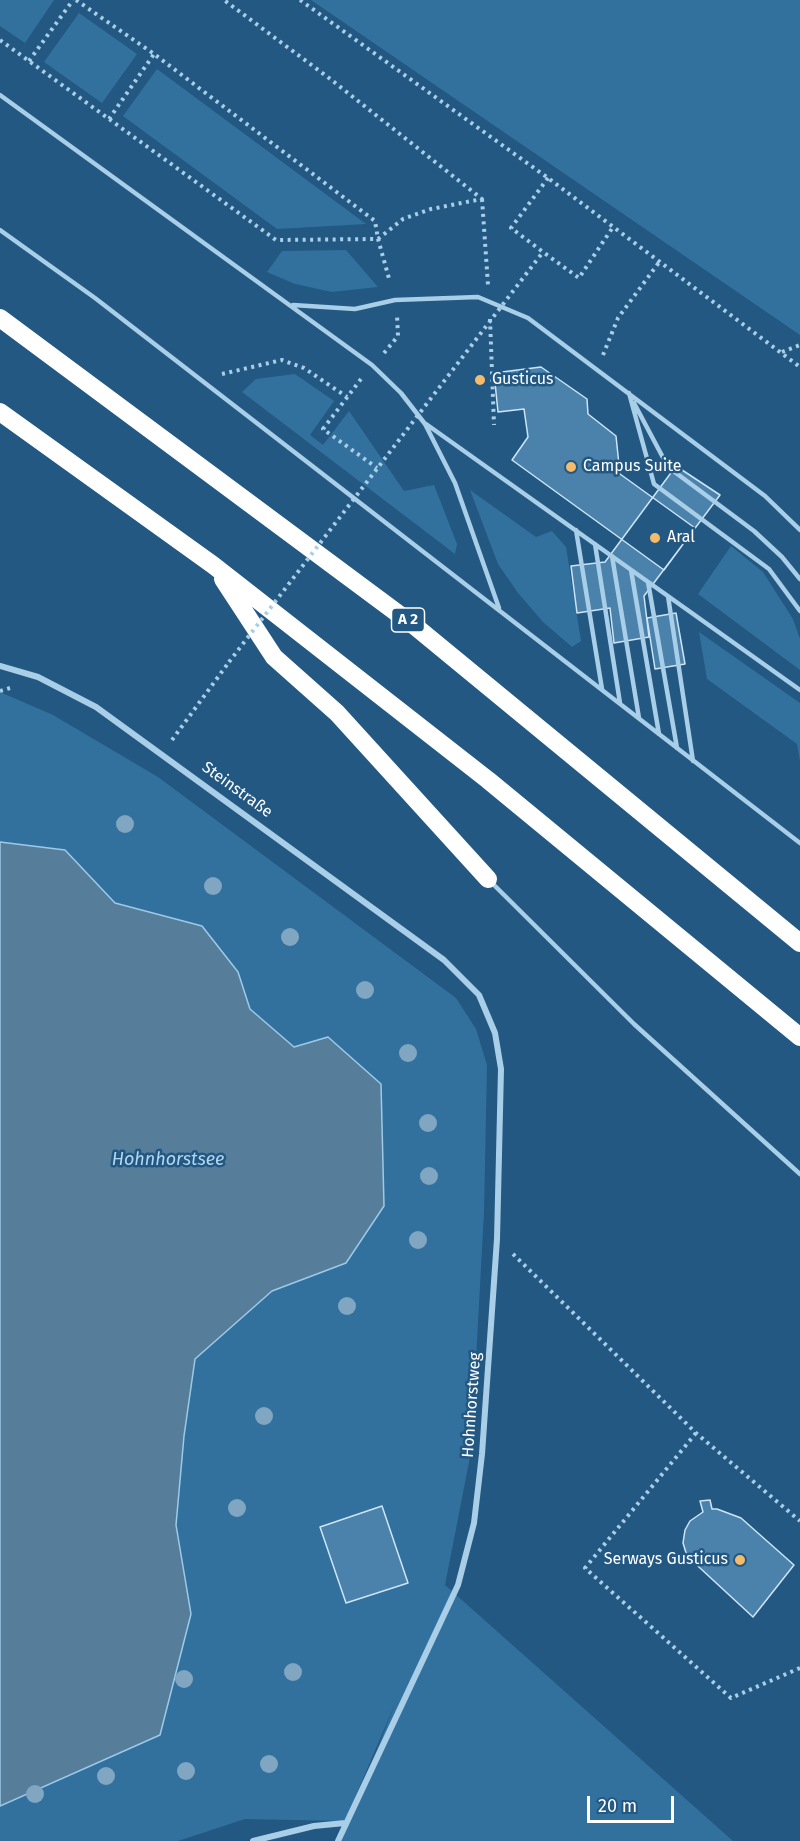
<!DOCTYPE html>
<meta charset="utf-8">
<style>
body{margin:0}
#map{position:relative;width:800px;height:1841px;overflow:hidden;background:#225882;font-family:"Fira Sans",sans-serif}
canvas{display:block}
.scale{position:absolute;left:587px;top:1796px;width:87px;height:27px;box-sizing:border-box;border:3px solid #fff;border-top:0;padding-left:8px;font-size:18px;line-height:21px;white-space:nowrap;color:#fff;-webkit-text-stroke:4px #225882;paint-order:stroke}
</style>
<div id="map">
<canvas width="800" height="1841"></canvas>
<div class="scale">20 m</div>
</div>
<script>
const c = document.querySelector('canvas').getContext('2d');
c.lineJoin = 'round';
function fill(path, color) { c.fillStyle = color; c.fill(path, 'evenodd'); }
const poly = rows => new Path2D(rows.map(r => 'M' + r).join(''));
function stroke(path, color, width, dash) { c.strokeStyle = color; c.lineWidth = width; c.lineCap = dash ? 'butt' : 'round'; c.setLineDash(dash || []); c.stroke(path); }
function write(font, color, halo, rows, align = 'center') {
  c.font = font + ' "Fira Sans",sans-serif'; c.lineWidth = 5; c.setLineDash([]); c.textBaseline = 'middle'; c.strokeStyle = halo; c.fillStyle = color; for (const [text, x, y, turn = 0] of rows) {
    c.save(); c.translate(x, y); c.rotate((+turn || 0) * Math.PI / 180); c.textAlign = isNaN(turn) ? turn : align; if (halo) c.strokeText(text, 0, 0); c.fillText(text, 0, 0); c.restore();
  }
}
const green = poly([
 [0,0,54,0,25,43,0,26],
 [311,0,800,0,800,335],
 [79,13,137,54,102,103,44,62],
 [157,69,366,224,277,229,123,116],
 [346,250,378,287,332,292,295,284,267,272,282,251],
 [295,374,334,401,310,435,323,445,349,411,404,491,434,485,457,544,455,554,242,392,256,379],
 [470,490,536,537,552,531,566,547,581,641,572,647,543,622,518,593,498,564],
 [731,546,763,572,793,619,800,639,800,670,698,594],
 [699,632,800,703,800,761,797,744,707,679],
 [0,692,53,715,158,777,456,998,476,1029,487,1065,484,1212,471,1452,445,1585,733,1841,341,1841,397,1699,345,1821,245,1819,178,1841,0,1841]
]);
const water = poly([
 [0,842,65,850,115,903,202,926,238,972,250,1009,294,1047,328,1037,381,1084,384,1206,346,1263,272,1291,195,1359,184,1436,176,1525,191,1614,160,1735,0,1806,0,842]
]);
const building = poly([
 [541,367,587,399,588,414,616,436,620,474,695,528,664,570,512,460,528,437,524,409,498,412,494,373,541,367],
 [676,466,720,495,644,596,649,637,614,643,610,608,577,613,571,566,605,562,676,466],
 [676,613,685,664,655,669,647,618,676,613],
 [710,1500,712,1509,717,1509,741,1518,794,1565,753,1617,687,1556,683,1543,685,1530,690,1521,703,1512,700,1501,710,1500],
 [382,1506,408,1583,346,1603,320,1527,382,1506]
]);
const path = poly([
 [76,0,154,54,375,221,378,239,403,219,431,209,482,199,329,78,224,0],
 [300,0,548,178,800,367],
 [0,40,276,240,378,239,390,282],
 [29,61,73,0],
 [109,119,154,54],
 [548,178,511,228,543,252,579,278,613,227],
 [482,199,488,285],
 [490,319,494,425],
 [782,352,800,345],
 [384,353,398,336,397,315],
 [603,355,618,318,660,261],
 [222,374,282,360,304,368,347,397],
 [361,379,323,429,377,468],
 [0,691,10,688],
 [172,740,229,662],
 [513,1254,696,1433,800,1521],
 [696,1433,585,1568,731,1698,800,1668]
]);
const lane = poly([
 [0,95,372,365,401,393,425,424,455,483,499,608],
 [0,230,95,298,800,843],
 [293,305,355,309,395,300,478,297,528,318,765,496,800,530],
 [629,393,654,484,769,569,800,611],
 [634,403,668,467,754,531,782,557,800,579],
 [426,424,800,690],
 [576,530,602,689],
 [595,544,620,703],
 [612,556,639,718],
 [631,570,659,734],
 [648,582,677,748],
 [668,596,693,761],
 [492,883,634,1024,800,1174]
]);
const street = poly([
 [0,666,38,677,96,707,444,960,479,995,495,1033,501,1069,497,1239,482,1454,474,1523,458,1585,338,1841],
 [253,1841,314,1826,345,1823]
]);
const highway = poly([
 [0,318,416,627,800,943],
 [0,412,213,565,488,780,800,1037],
 [223,579,274,657,337,713,488,879]
]);
const pathBridge = poly([
 [229,662,543,252]
]);
const trees = [
 [125,824],
 [213,886],
 [290,937],
 [365,990],
 [408,1053],
 [428,1123],
 [429,1176],
 [418,1240],
 [347,1306],
 [264,1416],
 [237,1508],
 [293,1672],
 [184,1679],
 [269,1764],
 [186,1771],
 [106,1776],
 [35,1794]
];
const markers = [
 [480,380,6,"#f4bb6b"],
 [571,467,6,"#f4bb6b"],
 [655,538,6,"#f4bb6b"],
 [740,1560,6,"#f4bb6b"]
];
const shields = [
 [408,620,33]
];
const shieldNames = [
 ["A 2",408,620]
];
const poiNames = [
 ["Gusticus",492,380],
 ["Campus Suite",583,467],
 ["Aral",667,538],
 ["Serways Gusticus",728,1560,"right"]
];
const streetNames = [
 ["Steinstraße",237,790,36],
 ["Hohnhorstweg",472,1405,-86]
];
const waterNames = [
 ["Hohnhorstsee",168,1160]
];
fill(green, '#32719e');
fill(water, '#567e9b');
stroke(water, '#9dcae9', 1.5);
fill(building, '#4b82ab');
stroke(building, '#cde5f6', 1.5);
stroke(path, '#a9cee8', 4, [3, 4.5]);
stroke(lane, '#a9cee8', 4.5);
stroke(street, '#a9cee8', 6);
stroke(highway, '#fff', 18);
stroke(pathBridge, '#a9cee8', 4, [3, 4.5]);
c.fillStyle = '#80a6c2';
for (const [x, y] of trees) { c.beginPath(); c.arc(x, y, 9, 0, 2 * Math.PI); c.fill(); }
for (const [x, y, r, color] of markers) { const dot = new Path2D(); dot.arc(x, y, r, 0, 2 * Math.PI); c.fillStyle = color; c.fill(dot); stroke(dot, '#225882', 2); }
for (const [x, y, w] of shields) { const box = new Path2D(); box.roundRect(x - w / 2, y - 12, w, 24, 4.5); c.fillStyle = '#225882'; c.fill(box); stroke(box, '#fff', 1.5); }
write('bold 15px', '#fff', null, shieldNames);
write('16px', '#fff', '#225882', poiNames, 'left');
write('16px', '#fff', '#225882', streetNames);
write('italic 18px', '#b4d7f0', '#225882', waterNames);
</script>
